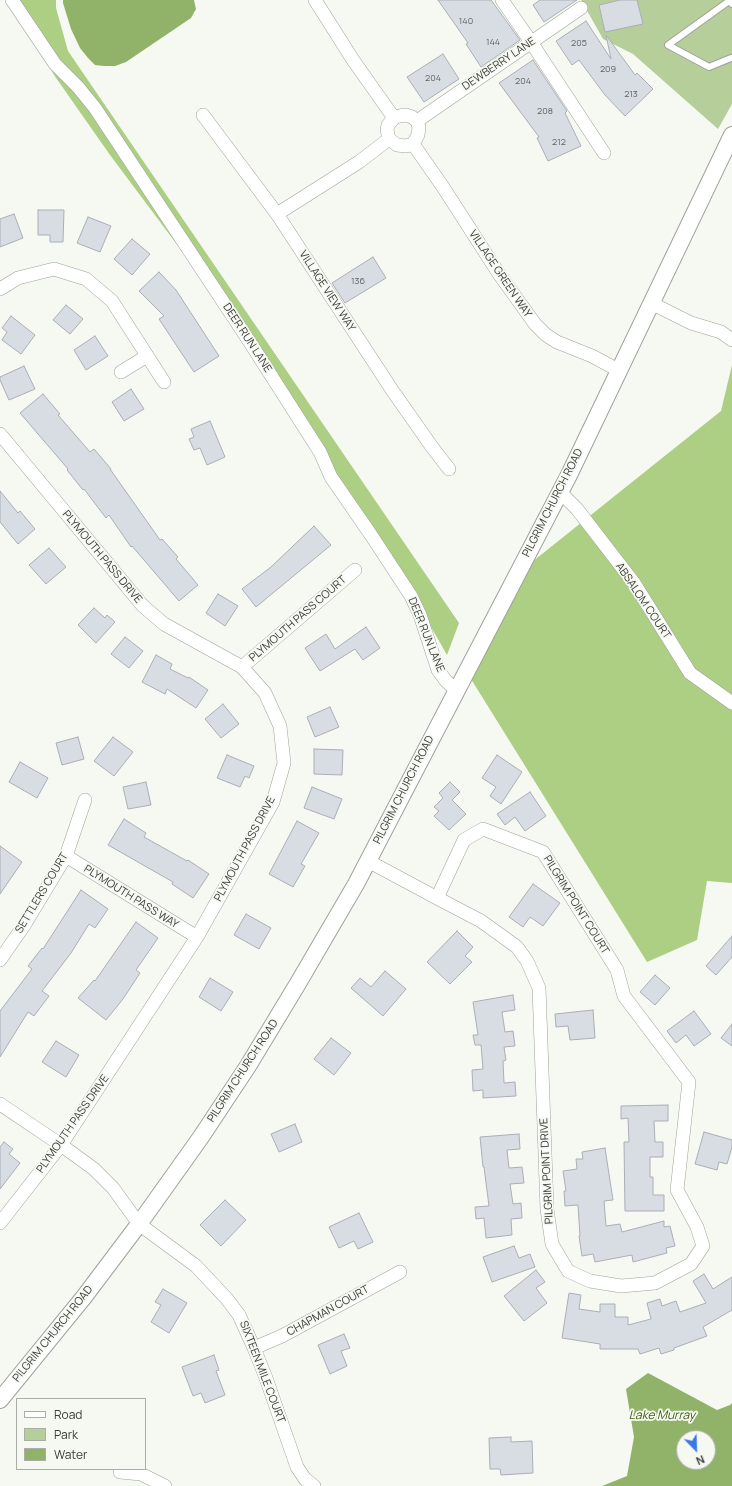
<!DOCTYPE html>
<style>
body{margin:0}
#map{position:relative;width:732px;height:1486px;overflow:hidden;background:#f6f9f2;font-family:Manrope,sans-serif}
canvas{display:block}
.legend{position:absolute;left:16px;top:1398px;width:130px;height:72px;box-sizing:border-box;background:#f6f9f2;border:1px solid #abada8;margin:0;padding:5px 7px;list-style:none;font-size:12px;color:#3b3c39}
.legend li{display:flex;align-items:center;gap:8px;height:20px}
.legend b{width:20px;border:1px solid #abada8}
.north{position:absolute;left:676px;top:1430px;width:40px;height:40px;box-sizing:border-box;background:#f6f9f2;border:1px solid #abada8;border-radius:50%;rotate:157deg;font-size:11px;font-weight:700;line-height:16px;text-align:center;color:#3b3c39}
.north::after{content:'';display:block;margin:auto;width:14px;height:18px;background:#3878e7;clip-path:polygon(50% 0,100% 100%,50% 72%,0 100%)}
</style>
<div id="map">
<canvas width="732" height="1486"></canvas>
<ul class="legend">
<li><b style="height:5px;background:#fff"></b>Road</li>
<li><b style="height:11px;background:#b6cf9a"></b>Park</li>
<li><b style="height:11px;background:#90b269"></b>Water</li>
</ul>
<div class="north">N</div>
</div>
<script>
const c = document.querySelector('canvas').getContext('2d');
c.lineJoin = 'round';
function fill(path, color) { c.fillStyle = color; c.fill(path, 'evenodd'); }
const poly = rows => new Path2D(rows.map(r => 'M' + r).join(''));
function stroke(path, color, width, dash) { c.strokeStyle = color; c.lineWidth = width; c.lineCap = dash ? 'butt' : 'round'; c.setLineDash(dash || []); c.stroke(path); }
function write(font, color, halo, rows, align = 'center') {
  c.font = font + ' Manrope,sans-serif'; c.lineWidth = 3.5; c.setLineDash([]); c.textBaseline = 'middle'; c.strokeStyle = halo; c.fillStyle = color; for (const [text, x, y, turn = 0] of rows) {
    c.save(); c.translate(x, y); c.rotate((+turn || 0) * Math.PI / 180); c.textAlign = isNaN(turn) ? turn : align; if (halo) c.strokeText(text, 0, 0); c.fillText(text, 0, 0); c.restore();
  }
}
const green = poly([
 [581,0,732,0,732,104,718,129,633,54,603,39]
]);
const forest = poly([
 [12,0,56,0,56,8,68,51,459,623,447,655,388,551,309,447,199,274,110,155,54,75],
 [732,365,732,883,707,881,697,940,647,962,466,671,517,574,721,411]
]);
const water = poly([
 [63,0,194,0,196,9,191,18,126,62,115,66,104,66,95,65,88,58,80,48,71,29,63,3],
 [648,1373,717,1410,730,1405,732,1403,732,1486,602,1486,627,1476,634,1437,626,1389],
 [684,1438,708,1438,708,1462,684,1462]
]);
const building = poly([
 [438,0,491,0,520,40,481,67,466,44,468,43,438,0],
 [540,0,577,0,544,22,533,5,540,0],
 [620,0,637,0,643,24,605,32,599,5,620,0],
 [586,21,611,59,606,35,635,75,637,73,653,89,625,116,605,95,579,60,572,65,556,41,586,21],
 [443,54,459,79,424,102,407,77,443,54],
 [533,60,567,111,565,113,581,146,548,161,537,138,539,137,499,83,533,60],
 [38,210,64,210,63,242,50,242,50,235,38,235,38,210],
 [14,214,23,238,0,247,0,219,14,214],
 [88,217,111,226,100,252,77,243,88,217],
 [132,239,150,254,132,275,114,259,132,239],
 [373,257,386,278,345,303,332,283,373,257],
 [159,272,176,290,219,356,194,372,159,319,164,316,139,291,159,272],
 [66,305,83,319,70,334,53,320,66,305],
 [11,316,35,335,21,354,2,340,7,332,2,328,11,316],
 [95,336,108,356,86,370,74,350,95,336],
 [24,366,35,389,9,400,0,380,0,377,24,366],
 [131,389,144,409,124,421,112,402,131,389],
 [43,394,60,414,58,415,90,452,94,449,111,469,110,469,160,540,162,539,178,557,176,559,198,585,179,601,132,546,131,547,109,515,106,518,84,489,83,490,67,470,68,469,20,413,43,394],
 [210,421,225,457,207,465,200,448,194,450,189,439,194,437,191,429,210,421],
 [0,491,18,513,20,511,35,529,18,544,0,522,0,491],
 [314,526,331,545,256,607,242,589,271,567,314,526],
 [49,548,66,567,46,584,29,565,49,548],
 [218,594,238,606,225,626,206,613,218,594],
 [94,608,105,618,107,615,115,622,96,643,78,625,94,608],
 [366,627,380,648,363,660,355,649,320,671,305,648,326,634,335,649,366,627],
 [125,637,143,651,129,668,111,654,125,637],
 [156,655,172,664,170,669,188,678,189,677,208,690,196,708,167,689,165,694,142,682,156,655],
 [223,704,239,724,221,738,205,719,223,704],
 [330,707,339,727,315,737,307,717,330,707],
 [78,737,84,759,62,765,56,743,78,737],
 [113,737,133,752,114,776,94,761,113,737],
 [314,749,343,750,342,775,314,774,314,749],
 [227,755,254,766,249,778,245,776,240,787,217,778,227,755],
 [497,755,522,772,501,804,490,796,496,787,482,778,497,755],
 [20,762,48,778,37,798,9,782,20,762],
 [146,782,151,805,128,809,123,787,146,782],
 [450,782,460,792,452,800,466,814,449,830,434,816,439,811,434,807,443,798,439,793,450,782],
 [312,787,342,799,334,819,304,808,312,787],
 [530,792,546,816,525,831,515,817,505,825,497,814,530,792],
 [124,819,146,833,144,837,187,861,188,860,209,874,193,898,172,884,173,882,108,845,124,819],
 [297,821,319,833,301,864,305,866,293,887,269,874,297,821],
 [0,846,22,862,0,894,0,846],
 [533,884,560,903,543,926,530,917,523,927,509,917,533,884],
 [81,890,108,909,95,928,89,924,71,953,42,991,49,996,34,1016,28,1012,0,1057,0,1011,32,969,28,966,42,948,43,949,81,890],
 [246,914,271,928,259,949,234,935,246,914],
 [136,922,158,938,136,970,140,973,123,999,106,1020,78,998,94,980,95,981,136,922],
 [457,931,473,947,465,956,472,962,450,984,427,962,457,931],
 [732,936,732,957,716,975,706,966,732,936],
 [385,971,406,989,383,1016,351,988,360,978,371,987,385,971],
 [655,975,670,988,655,1005,640,992,655,975],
 [210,978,233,992,221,1011,199,997,210,978],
 [513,995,515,1010,502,1012,505,1032,513,1031,515,1046,504,1047,506,1060,503,1061,504,1083,515,1082,516,1096,483,1098,483,1090,473,1091,472,1070,483,1069,481,1045,475,1045,473,1035,478,1035,473,1002,513,995],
 [593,1010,595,1038,570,1040,568,1026,556,1027,555,1014,593,1010],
 [694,1011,711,1034,694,1046,686,1035,676,1043,667,1031,694,1011],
 [732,1024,732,1046,721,1038,732,1024],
 [331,1038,351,1053,334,1075,314,1059,331,1038],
 [56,1041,79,1055,66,1077,42,1062,56,1041],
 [668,1105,668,1121,654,1121,655,1142,663,1142,663,1157,650,1157,650,1177,653,1177,653,1195,664,1195,664,1211,625,1211,624,1142,629,1142,628,1118,621,1119,621,1106,668,1105],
 [295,1124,302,1142,279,1152,271,1134,295,1124],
 [704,1132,732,1140,732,1147,727,1164,719,1162,717,1170,695,1164,704,1132],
 [519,1134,520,1149,507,1150,509,1168,522,1167,524,1183,510,1184,513,1204,521,1203,522,1218,511,1219,512,1235,486,1238,484,1218,476,1219,475,1207,489,1206,484,1167,483,1167,480,1137,519,1134],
 [4,1142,13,1149,9,1154,20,1163,0,1189,0,1147,4,1142],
 [605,1148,613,1200,604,1201,606,1226,620,1224,622,1232,664,1221,664,1227,670,1226,675,1246,666,1248,667,1253,633,1262,632,1255,595,1262,593,1254,582,1256,579,1236,580,1236,578,1205,565,1206,564,1191,566,1191,563,1171,577,1169,576,1159,583,1159,582,1152,605,1148],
 [225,1200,246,1220,221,1246,200,1225,225,1200],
 [359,1213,373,1242,358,1249,354,1241,339,1248,329,1227,359,1213],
 [514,1246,519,1258,530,1254,535,1267,492,1282,483,1257,514,1246],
 [536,1270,545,1282,536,1288,547,1303,524,1321,504,1296,536,1270],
 [704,1274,713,1289,732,1277,732,1310,703,1327,707,1336,674,1348,674,1350,661,1354,659,1348,640,1354,638,1349,600,1349,600,1344,562,1338,569,1293,581,1295,579,1309,600,1312,600,1304,615,1304,615,1317,628,1317,628,1325,651,1319,647,1303,660,1299,662,1306,676,1301,680,1312,706,1303,693,1281,704,1274],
 [163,1289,187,1303,169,1333,151,1322,161,1305,155,1302,163,1289],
 [344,1334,350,1348,341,1351,347,1366,330,1374,318,1345,344,1334],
 [214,1355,219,1370,216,1371,225,1395,205,1403,201,1393,193,1396,182,1367,214,1355],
 [511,1437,511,1442,532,1441,533,1473,501,1475,500,1469,490,1469,489,1438,511,1437]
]);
const service = poly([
 [731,58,709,67,668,45,729,1,732,4]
]);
const minor = poly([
 [12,0,55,64,78,87,95,108,251,344,320,452,331,477,371,535,411,596,420,615,438,670,446,681,456,690],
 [315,0,353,60,394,118],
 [502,0,531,42,604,153],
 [203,115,277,214,392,390,432,447,449,469],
 [406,115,412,117,417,121,419,127,418,135,413,144,406,146,397,145,389,139,387,130,388,125,394,118,399,116,406,115],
 [417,121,581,8],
 [413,144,443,187,499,274,535,324,546,335,557,342,592,356,618,370],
 [277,214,359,162,389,139],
 [0,289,18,278,54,269,86,279,112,301,164,382],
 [651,303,691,323,721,332,732,340],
 [121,372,147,356],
 [0,434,143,606,164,624,242,667,265,693,280,726,284,763,273,802,197,937,61,1145,0,1223],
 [560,492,577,509,634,583,690,673,732,703],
 [242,667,355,570],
 [66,856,197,937],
 [368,861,437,898,481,921,517,947,527,961,539,988,547,1209,552,1244,568,1271,590,1281,621,1286,655,1283,691,1264,703,1246,697,1227,677,1190,689,1082,624,996,617,970,543,852,483,829,464,840,437,898],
 [0,960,25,924,66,856,85,800],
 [0,1104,61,1145,94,1169,113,1188,139,1224,196,1266,227,1299,239,1315,254,1348,266,1378,297,1467,305,1479,314,1486],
 [254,1348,282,1336,400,1272],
 [120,1472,141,1474,165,1486]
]);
const tertiary = poly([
 [0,1400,84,1297,139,1224,201,1137,248,1066,297,985,356,884,569,475,732,135]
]);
const numberNames = [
 ["140",466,21],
 ["144",493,42],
 ["205",579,43],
 ["209",608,69],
 ["204",433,78],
 ["204",523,81],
 ["213",631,94],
 ["208",545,111],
 ["212",559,142],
 ["136",358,281]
];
const streetNames = [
 ["DEWBERRY LANE",499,64,-34],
 ["VILLAGE GREEN WAY",500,274,56],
 ["VILLAGE VIEW WAY",327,291,57],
 ["DEER RUN LANE",247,338,57],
 ["PILGRIM CHURCH ROAD",553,503,-63],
 ["PLYMOUTH PASS DRIVE",102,557,50],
 ["ABSALOM COURT",643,601,56],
 ["PLYMOUTH PASS COURT",298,619,-41],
 ["DEER RUN LANE",426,635,68],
 ["PILGRIM CHURCH ROAD",404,790,-63],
 ["PLYMOUTH PASS DRIVE",245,849,-62],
 ["SETTLERS COURT",42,893,-59],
 ["PLYMOUTH PASS WAY",131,897,32],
 ["PILGRIM POINT COURT",576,905,58],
 ["PILGRIM CHURCH ROAD",243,1071,-57],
 ["PLYMOUTH PASS DRIVE",73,1124,-55],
 ["PILGRIM POINT DRIVE",547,1171,-93],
 ["CHAPMAN COURT",328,1311,-29],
 ["PILGRIM CHURCH ROAD",53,1334,-51],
 ["SIXTEEN MILE COURT",262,1372,69]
];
const waterNames = [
 ["Lake Murray",662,1416]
];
fill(green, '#b6cf9a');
fill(forest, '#accf84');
fill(water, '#90b269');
fill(building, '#d8dce3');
stroke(building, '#aaaeb5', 1);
stroke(service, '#9ea29b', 8);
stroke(minor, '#9ea29b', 14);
stroke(tertiary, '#9ea29b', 18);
stroke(service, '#fff', 6);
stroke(minor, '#fff', 13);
stroke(tertiary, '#fff', 16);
write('9px', '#626464', null, numberNames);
write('11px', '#3b3c39', '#f6f9f2', streetNames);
write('italic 12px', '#426012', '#f6f9f2', waterNames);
</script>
